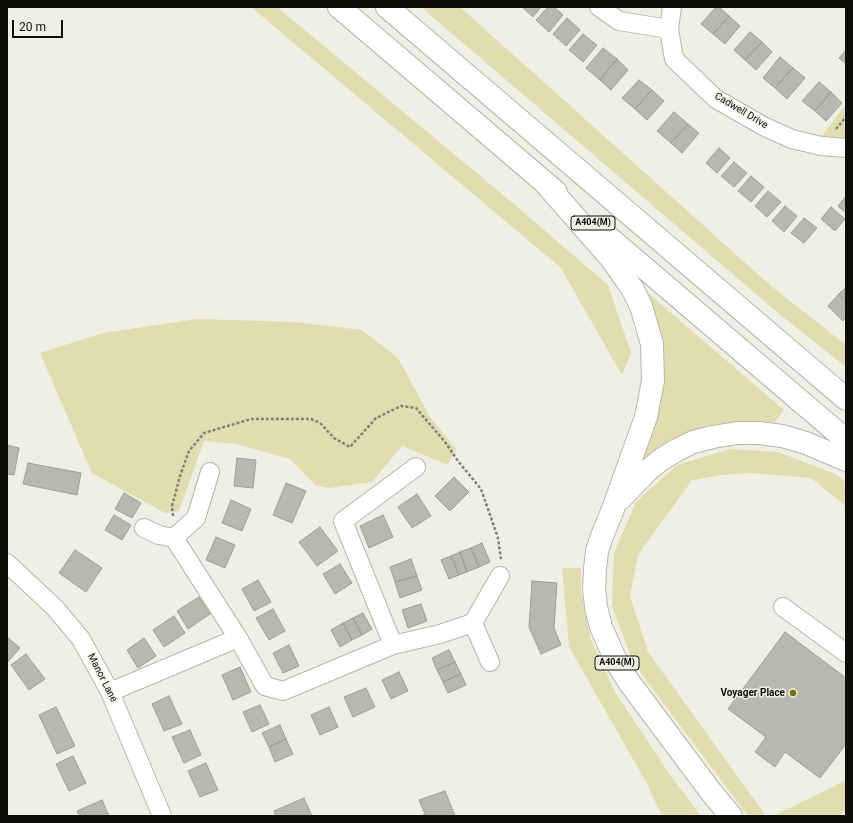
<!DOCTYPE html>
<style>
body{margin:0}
#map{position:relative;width:853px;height:823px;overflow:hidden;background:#f0efe4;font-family:Roboto,sans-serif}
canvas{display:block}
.frame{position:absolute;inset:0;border:8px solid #0f0e0b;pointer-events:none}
.scale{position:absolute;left:12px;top:20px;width:51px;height:18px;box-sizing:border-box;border:2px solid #0f0e0b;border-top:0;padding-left:5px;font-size:12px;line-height:14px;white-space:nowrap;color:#0f0e0b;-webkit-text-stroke:3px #f0efe4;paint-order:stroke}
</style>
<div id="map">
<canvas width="853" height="823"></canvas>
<div class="frame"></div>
<div class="scale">20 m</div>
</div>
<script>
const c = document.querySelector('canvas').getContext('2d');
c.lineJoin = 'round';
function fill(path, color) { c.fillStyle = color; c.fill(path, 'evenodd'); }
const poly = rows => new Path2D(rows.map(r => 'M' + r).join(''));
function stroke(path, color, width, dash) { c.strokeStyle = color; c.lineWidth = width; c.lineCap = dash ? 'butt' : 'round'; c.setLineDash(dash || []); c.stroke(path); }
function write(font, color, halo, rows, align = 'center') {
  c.font = font + ' Roboto,sans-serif'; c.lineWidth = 3; c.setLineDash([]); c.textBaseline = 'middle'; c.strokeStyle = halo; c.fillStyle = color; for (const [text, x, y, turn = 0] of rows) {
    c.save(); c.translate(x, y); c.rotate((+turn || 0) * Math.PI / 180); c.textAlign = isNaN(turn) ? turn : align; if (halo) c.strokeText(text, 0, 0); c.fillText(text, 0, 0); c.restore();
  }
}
const green = poly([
 [251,7,277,7,514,204,608,285,631,353,622,375,561,268],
 [421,7,460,7,771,286,846,345,846,367,783,317],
 [846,104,846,138,822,136],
 [641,287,784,410,774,423,769,422,766,426,637,464,652,428],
 [197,319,294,322,362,330,398,358,430,417,456,449,448,465,402,446,372,482,329,488,315,485,290,459,236,444,204,441,179,511,165,513,92,473,40,353,103,333],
 [730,449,778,452,837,475,846,482,846,506,811,478,751,473,722,475,692,480,638,555,630,596,648,652,766,816,748,816,634,664,612,607,614,553,636,502,677,465],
 [562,568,581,568,581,592,590,637,615,692,670,775,701,816,662,816,646,782,569,647],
 [846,779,846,810,838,816,773,816,843,782]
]);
const building = poly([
 [522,7,541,7,533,17,522,7],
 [548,7,554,7,563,15,549,32,536,20,548,7],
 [716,7,719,7,729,16,713,34,701,24,716,7],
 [729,16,740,26,725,44,713,34,729,16],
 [567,18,580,30,566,46,553,34,567,18],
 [750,32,762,42,745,60,734,50,750,32],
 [583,34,597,45,583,62,569,50,583,34],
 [762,42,772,52,756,70,745,60,762,42],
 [603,48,617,59,600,80,586,68,603,48],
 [846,50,846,64,839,58,846,50],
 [780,57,793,68,775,88,763,78,780,57],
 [617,59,628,70,611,90,600,80,617,59],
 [793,68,805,78,787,99,775,88,793,68],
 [639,80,652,90,635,109,622,98,639,80],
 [819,82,831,92,815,111,802,101,819,82],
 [652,90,664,101,647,120,635,109,652,90],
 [831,92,842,103,826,121,815,111,831,92],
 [674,112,688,124,671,143,657,131,674,112],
 [688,124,699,133,682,153,671,143,688,124],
 [719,148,730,158,717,173,706,163,719,148],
 [734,162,747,173,734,187,721,176,734,162],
 [751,176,764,187,751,202,738,191,751,176],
 [768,191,781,202,767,217,755,206,768,191],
 [846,196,846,213,838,206,846,196],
 [785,206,797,216,784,232,772,221,785,206],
 [831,207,845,219,835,231,821,219,831,207],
 [804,218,817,228,804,243,791,233,804,218],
 [846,287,846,301,839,294,846,287],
 [839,294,846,301,846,317,843,321,828,306,839,294],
 [7,445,19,448,14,475,7,474,7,445],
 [237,458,256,460,253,488,234,486,237,458],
 [28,463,81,473,77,495,23,484,28,463],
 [454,477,469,492,450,511,435,496,454,477],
 [286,483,306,491,292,523,273,515,286,483],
 [124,493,141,503,132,518,115,509,124,493],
 [417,494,431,516,412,528,398,507,417,494],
 [231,500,251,509,242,531,222,523,231,500],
 [114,515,131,525,122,540,105,530,114,515],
 [383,515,393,537,369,548,360,526,383,515],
 [320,527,338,551,317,566,299,542,320,527],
 [216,537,235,545,225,568,206,560,216,537],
 [482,543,490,562,479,567,471,548,482,543],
 [471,548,479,567,467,572,460,552,471,548],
 [75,550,102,568,86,592,59,573,75,550],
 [460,552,467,572,459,575,451,556,460,552],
 [451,556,459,575,449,579,441,560,451,556],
 [411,559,417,576,395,582,390,567,411,559],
 [340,564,352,583,335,594,323,574,340,564],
 [417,576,422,590,400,598,395,582,417,576],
 [258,580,271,602,254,611,242,589,258,580],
 [532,581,557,583,554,628,561,645,541,654,529,627,532,581],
 [199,597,210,614,188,629,177,611,199,597],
 [421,604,427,621,408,628,402,610,421,604],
 [273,609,285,631,269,640,256,618,273,609],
 [363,613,372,629,362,635,353,618,363,613],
 [174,616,185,633,164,647,153,630,174,616],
 [353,618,362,635,352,640,343,623,353,618],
 [343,623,352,640,340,647,331,630,343,623],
 [785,632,846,678,846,744,820,778,785,752,775,767,755,752,766,737,728,709,785,632],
 [7,637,20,648,7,663,7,637],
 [144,638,156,656,138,668,127,650,144,638],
 [289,645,299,666,283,673,273,653,289,645],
 [449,650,455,662,437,670,432,658,449,650],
 [26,654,45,679,29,690,11,665,26,654],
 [455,662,461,674,443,682,437,670,455,662],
 [240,667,251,692,233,700,222,675,240,667],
 [399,672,408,691,391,699,382,680,399,672],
 [461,674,466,685,448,693,443,682,461,674],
 [366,688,375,707,353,717,344,697,366,688],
 [169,696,182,724,164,731,152,704,169,696],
 [260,705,269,724,252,732,243,712,260,705],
 [56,707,75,746,57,754,39,715,56,707],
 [329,707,338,727,320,735,311,715,329,707],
 [280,725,286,739,269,747,262,733,280,725],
 [190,730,201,755,184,763,172,737,190,730],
 [286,739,293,754,275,762,269,747,286,739],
 [73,756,86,783,69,791,56,764,73,756],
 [206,763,218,790,200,797,188,771,206,763],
 [445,791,455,816,421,816,425,814,419,800,445,791],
 [304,798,312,816,276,816,274,811,304,798],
 [102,800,109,816,80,816,77,811,102,800]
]);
const path = poly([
 [836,129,846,117],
 [173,516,172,506,180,476,189,451,204,433,251,419,311,419,320,423,334,438,350,447,376,418,401,406,416,408,445,442,458,461,481,489,498,538,501,559]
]);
const minor = poly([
 [599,7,619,21,669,29],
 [672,7,669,29,674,59,716,99,765,127,792,139,821,146,846,148],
 [144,528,159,535,174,538,196,518,210,472],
 [174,538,238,638,265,686,283,691,393,645,440,634,473,623,500,576],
 [7,563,55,608,81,639,110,692,162,816],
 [783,607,846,653],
 [473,623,490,662],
 [393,645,343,521,416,467],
 [110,692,238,638]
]);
const highway = poly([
 [339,7,556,192],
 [387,7,846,399],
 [545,183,610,257,632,288,641,306,652,344,653,381,646,417,613,509,602,536,597,551,595,569,594,588,596,607,601,627,617,663,629,682,711,792,731,816],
 [600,230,846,440],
 [621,498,647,471,662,459,677,450,693,442,713,437,737,433,759,433,782,436,806,443,846,460]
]);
const markers = [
 [793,693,4,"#776e0b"]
];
const shields = [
 [593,223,44],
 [617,663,44]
];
const shieldNames = [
 ["A404(M)",593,223],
 ["A404(M)",617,663]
];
const streetNames = [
 ["Cadwell Drive",741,111,31],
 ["Manor Lane",102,678,63]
];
const poiNames = [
 ["Voyager Place",785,693]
];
fill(green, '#e1ddb0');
fill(building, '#b8b8ad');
stroke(building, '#9f9e94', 1);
stroke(minor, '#b7b6ac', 20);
stroke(highway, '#b7b6ac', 24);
stroke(path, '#828179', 2.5, [3, 2]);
stroke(minor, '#fff', 18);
stroke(highway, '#fff', 22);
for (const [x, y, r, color] of markers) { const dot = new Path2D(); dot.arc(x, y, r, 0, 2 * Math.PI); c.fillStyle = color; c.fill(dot); stroke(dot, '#f0efe4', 1.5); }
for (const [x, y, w] of shields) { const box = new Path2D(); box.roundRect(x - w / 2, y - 7, w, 14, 3); c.fillStyle = '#f0efe4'; c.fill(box); stroke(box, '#0f0e0b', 1); }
write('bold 9px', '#0f0e0b', null, shieldNames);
write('10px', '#0f0e0b', '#f0efe4', streetNames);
write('bold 10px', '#0f0e0b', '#f0efe4', poiNames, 'right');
</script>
